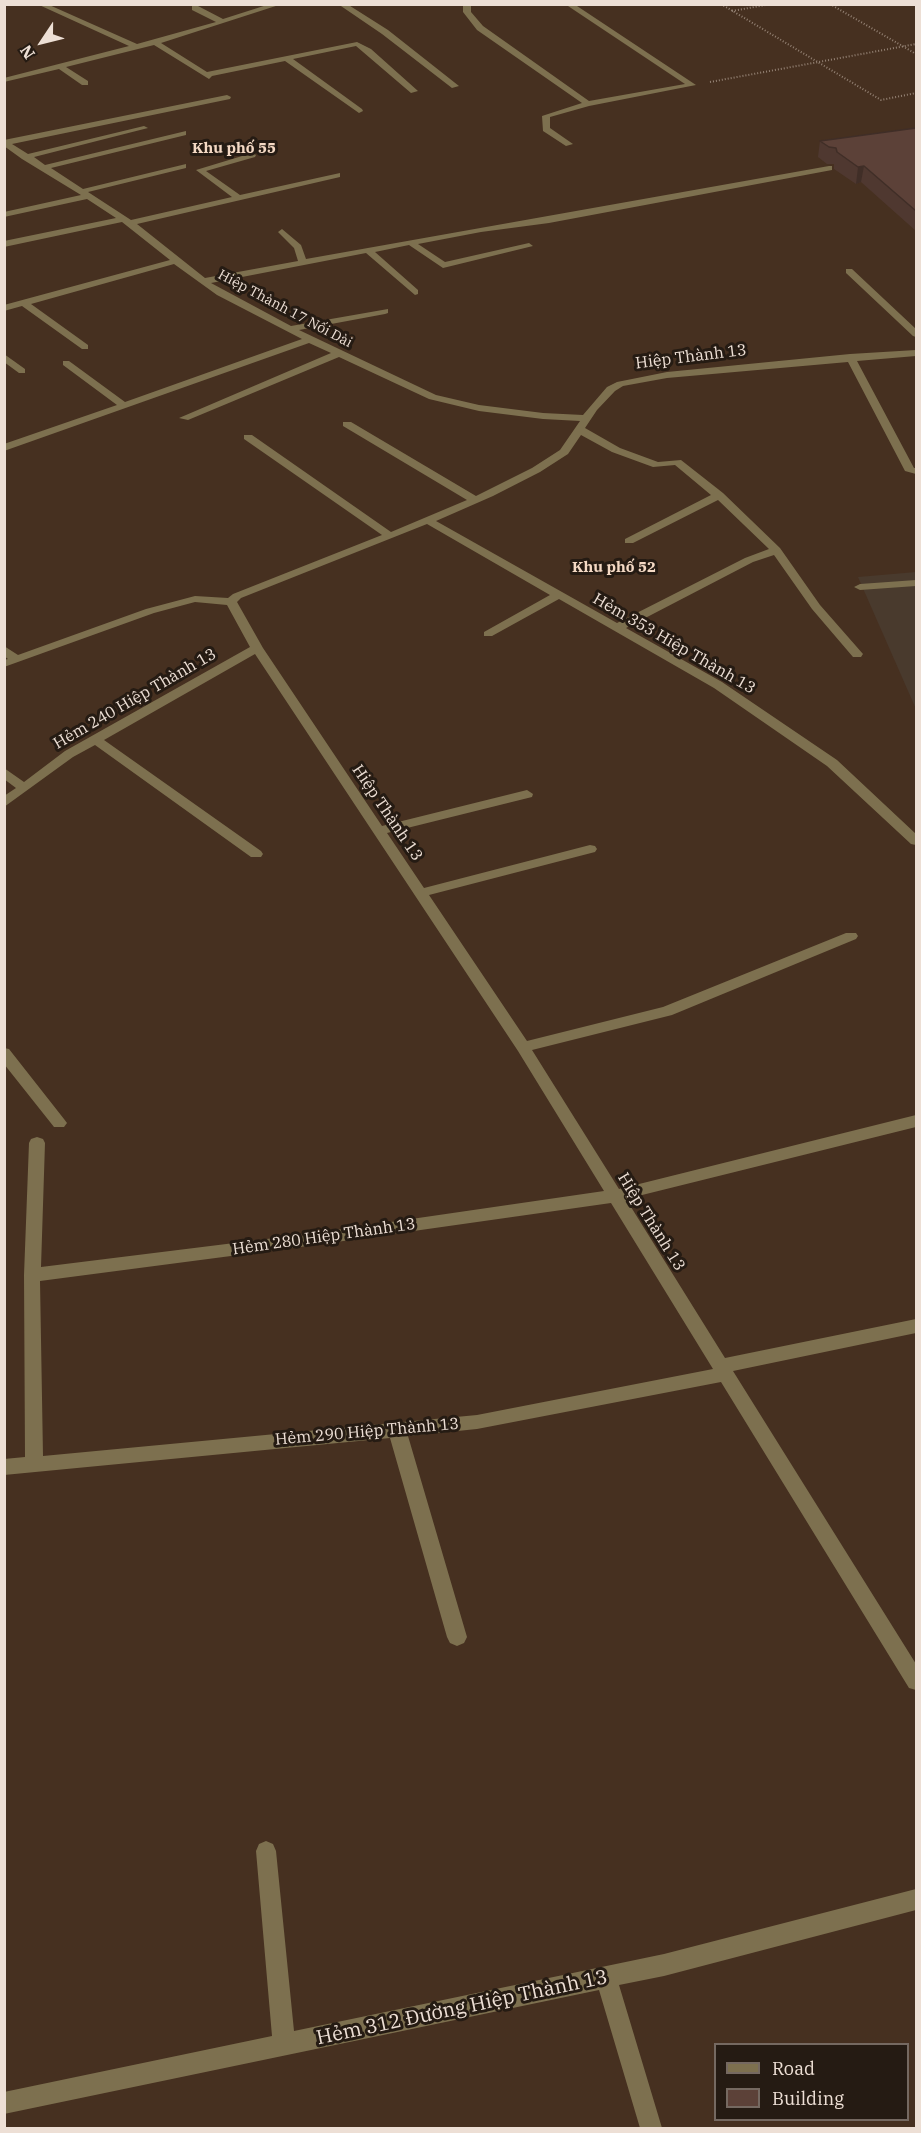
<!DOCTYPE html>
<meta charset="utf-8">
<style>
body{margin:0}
#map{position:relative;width:921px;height:2133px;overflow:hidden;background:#463020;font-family:"IBM Plex Serif",serif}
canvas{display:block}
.frame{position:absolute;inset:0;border:6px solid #eddfd5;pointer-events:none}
.legend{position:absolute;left:714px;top:2043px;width:195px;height:78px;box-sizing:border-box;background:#251b13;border:2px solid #756961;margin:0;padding:8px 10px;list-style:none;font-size:18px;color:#eddfd5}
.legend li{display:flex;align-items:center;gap:12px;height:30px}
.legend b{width:30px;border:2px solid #756961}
.north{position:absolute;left:12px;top:12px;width:60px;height:60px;-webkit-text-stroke:4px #251b13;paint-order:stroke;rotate:235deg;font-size:16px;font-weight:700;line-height:24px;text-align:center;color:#eddfd5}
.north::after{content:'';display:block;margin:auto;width:21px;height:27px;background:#eddfd5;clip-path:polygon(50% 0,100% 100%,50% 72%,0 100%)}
</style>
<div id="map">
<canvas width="921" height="2133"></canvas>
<div class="frame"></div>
<ul class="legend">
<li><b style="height:8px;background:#7d704f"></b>Road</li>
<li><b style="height:16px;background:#5c4138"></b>Building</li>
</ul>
<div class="north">N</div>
</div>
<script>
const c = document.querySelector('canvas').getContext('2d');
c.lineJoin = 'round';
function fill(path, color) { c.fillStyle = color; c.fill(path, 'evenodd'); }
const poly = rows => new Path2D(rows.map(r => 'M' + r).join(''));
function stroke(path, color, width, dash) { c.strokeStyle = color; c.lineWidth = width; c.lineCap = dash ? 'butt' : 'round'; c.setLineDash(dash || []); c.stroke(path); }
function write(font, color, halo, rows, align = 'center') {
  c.font = font + ' "IBM Plex Serif",serif'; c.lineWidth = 6; c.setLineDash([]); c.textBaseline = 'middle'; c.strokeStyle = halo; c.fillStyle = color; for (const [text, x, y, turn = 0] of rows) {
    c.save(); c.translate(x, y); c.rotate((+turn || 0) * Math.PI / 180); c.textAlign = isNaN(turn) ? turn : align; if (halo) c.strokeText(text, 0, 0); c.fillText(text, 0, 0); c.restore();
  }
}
const industrial = poly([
 [916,572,916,709,858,577]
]);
const path = poly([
 [721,4,881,100,916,93],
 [830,4,916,54],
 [732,11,771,4],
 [710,82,916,44]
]);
const minor = poly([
 [37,4,47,4,137,44,216,22,192,10,192,6,198,6,223,19,270,4,282,4,161,43,207,72,357,42,371,49,418,91,411,93,356,46,293,59,362,109,363,111,359,113,285,61,212,76,209,79,154,45,66,67,88,81,88,85,82,85,59,69,4,82,4,78,129,46,37,4],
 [338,4,347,4,388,30,459,86,452,88,382,34,338,4],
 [463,4,471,4,471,12,483,26,589,101,685,84,565,4,574,4,696,85,589,106,550,117,550,128,573,144,566,146,543,131,542,116,582,103,477,30,463,12,463,4],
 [227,95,231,97,230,99,12,144,28,154,144,126,148,128,34,157,45,165,186,131,186,135,51,168,83,189,186,164,186,168,88,192,131,220,232,197,196,170,252,153,256,155,255,157,206,171,240,195,340,173,340,177,137,224,205,278,298,261,294,248,278,232,282,229,301,245,306,259,829,166,832,166,832,170,549,223,481,232,418,244,445,262,529,243,533,246,443,268,409,245,375,252,418,290,418,294,415,295,366,253,211,283,291,326,388,309,388,313,385,314,299,330,436,395,479,405,543,413,583,415,607,387,617,382,667,372,850,354,916,350,916,356,857,361,914,468,916,468,916,474,905,471,848,362,667,378,623,386,615,391,597,410,585,428,620,448,658,462,681,460,723,493,780,548,820,605,863,654,861,657,853,657,812,609,774,555,753,562,626,628,722,682,837,760,916,834,916,845,911,844,827,766,714,688,559,599,492,636,484,636,484,632,550,595,427,524,241,598,237,602,263,648,382,826,527,790,533,794,532,797,387,833,424,888,590,845,595,846,597,849,595,852,429,895,527,1041,663,1007,846,933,856,933,858,936,856,939,672,1015,532,1050,619,1189,916,1115,916,1127,626,1199,725,1358,916,1319,916,1333,733,1371,916,1664,916,1690,909,1688,721,1382,477,1429,408,1436,467,1637,464,1643,457,1646,450,1643,447,1637,390,1438,4,1475,4,1459,25,1457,24,1275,29,1143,31,1139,37,1137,43,1139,45,1143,41,1267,315,1233,604,1191,518,1051,255,654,104,740,261,851,263,854,261,857,251,857,95,745,73,757,4,807,4,796,16,788,4,779,4,768,24,782,65,751,250,647,227,605,195,602,154,613,4,667,4,660,8,659,4,656,4,646,18,655,146,609,195,596,228,598,233,594,382,535,244,439,244,435,252,435,391,532,467,500,343,426,343,422,351,422,476,496,532,468,560,450,580,421,543,419,479,411,429,399,339,357,188,420,179,418,331,353,309,343,4,451,4,444,117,405,63,365,63,361,69,361,125,402,302,339,217,295,174,264,31,304,88,345,88,349,82,349,22,306,4,311,4,305,170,260,122,222,4,247,4,241,116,218,87,199,4,217,4,212,81,195,22,159,4,146,4,140,227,95],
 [581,435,612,452,653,467,675,465,711,495,625,539,625,543,633,543,718,500,769,549,745,558,617,623,436,521,493,496,540,472,568,454,581,435],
 [611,1203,713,1369,477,1415,43,1456,40,1281,315,1245,611,1203],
 [846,269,852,269,916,329,916,337,913,336,846,273,846,269],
 [4,354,25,369,25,373,19,373,4,362,4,354],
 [916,580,916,586,860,590,854,587,860,584,916,580],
 [4,1048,9,1049,64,1119,67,1123,64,1127,54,1127,4,1064,4,1048],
 [266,1841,273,1844,276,1851,294,2031,664,1954,916,1889,916,1910,664,1976,619,1985,662,2128,640,2128,599,1990,4,2114,4,2092,272,2036,256,1851,259,1844,266,1841]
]);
const wall = poly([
 [916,128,916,231,861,182,856,184,834,169,834,164,827,164,818,157,820,141]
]);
const shadedWall = poly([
 [864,166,861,182,856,184,858,167]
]);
const building = poly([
 [916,128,916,211,864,166,858,167,837,152,836,148,829,147,820,141,916,128]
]);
const farStreetnames = [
 ["Hiệp Thành 17 Nối Dài",285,309,28]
];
const farNeighbourhoodnames = [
 ["Khu phố 55",234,149],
 ["Khu phố 52",614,568]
];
const streetNames = [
 ["Hiệp Thành 13",691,357,-7],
 ["Hẻm 353 Hiệp Thành 13",674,644,30],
 ["Hẻm 240 Hiệp Thành 13",135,699,-30],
 ["Hiệp Thành 13",387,813,56],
 ["Hiệp Thành 13",651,1222,58],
 ["Hẻm 280 Hiệp Thành 13",324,1237,-8],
 ["Hẻm 290 Hiệp Thành 13",367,1432,-5]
];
const nearStreetnames = [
 ["Hẻm 312 Đường Hiệp Thành 13",462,2008,-12]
];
fill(industrial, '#493a2d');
stroke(path, '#948274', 2, [1, 2]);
fill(minor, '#7d704f');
fill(wall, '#4f3830');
fill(shadedWall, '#402e27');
fill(building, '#5c4138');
stroke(building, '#402e27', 1.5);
write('14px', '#eddfd5', '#251b13', farStreetnames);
write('bold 15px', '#f4d9c4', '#251b13', farNeighbourhoodnames);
write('16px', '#eddfd5', '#251b13', streetNames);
write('20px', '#eddfd5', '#251b13', nearStreetnames);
</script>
